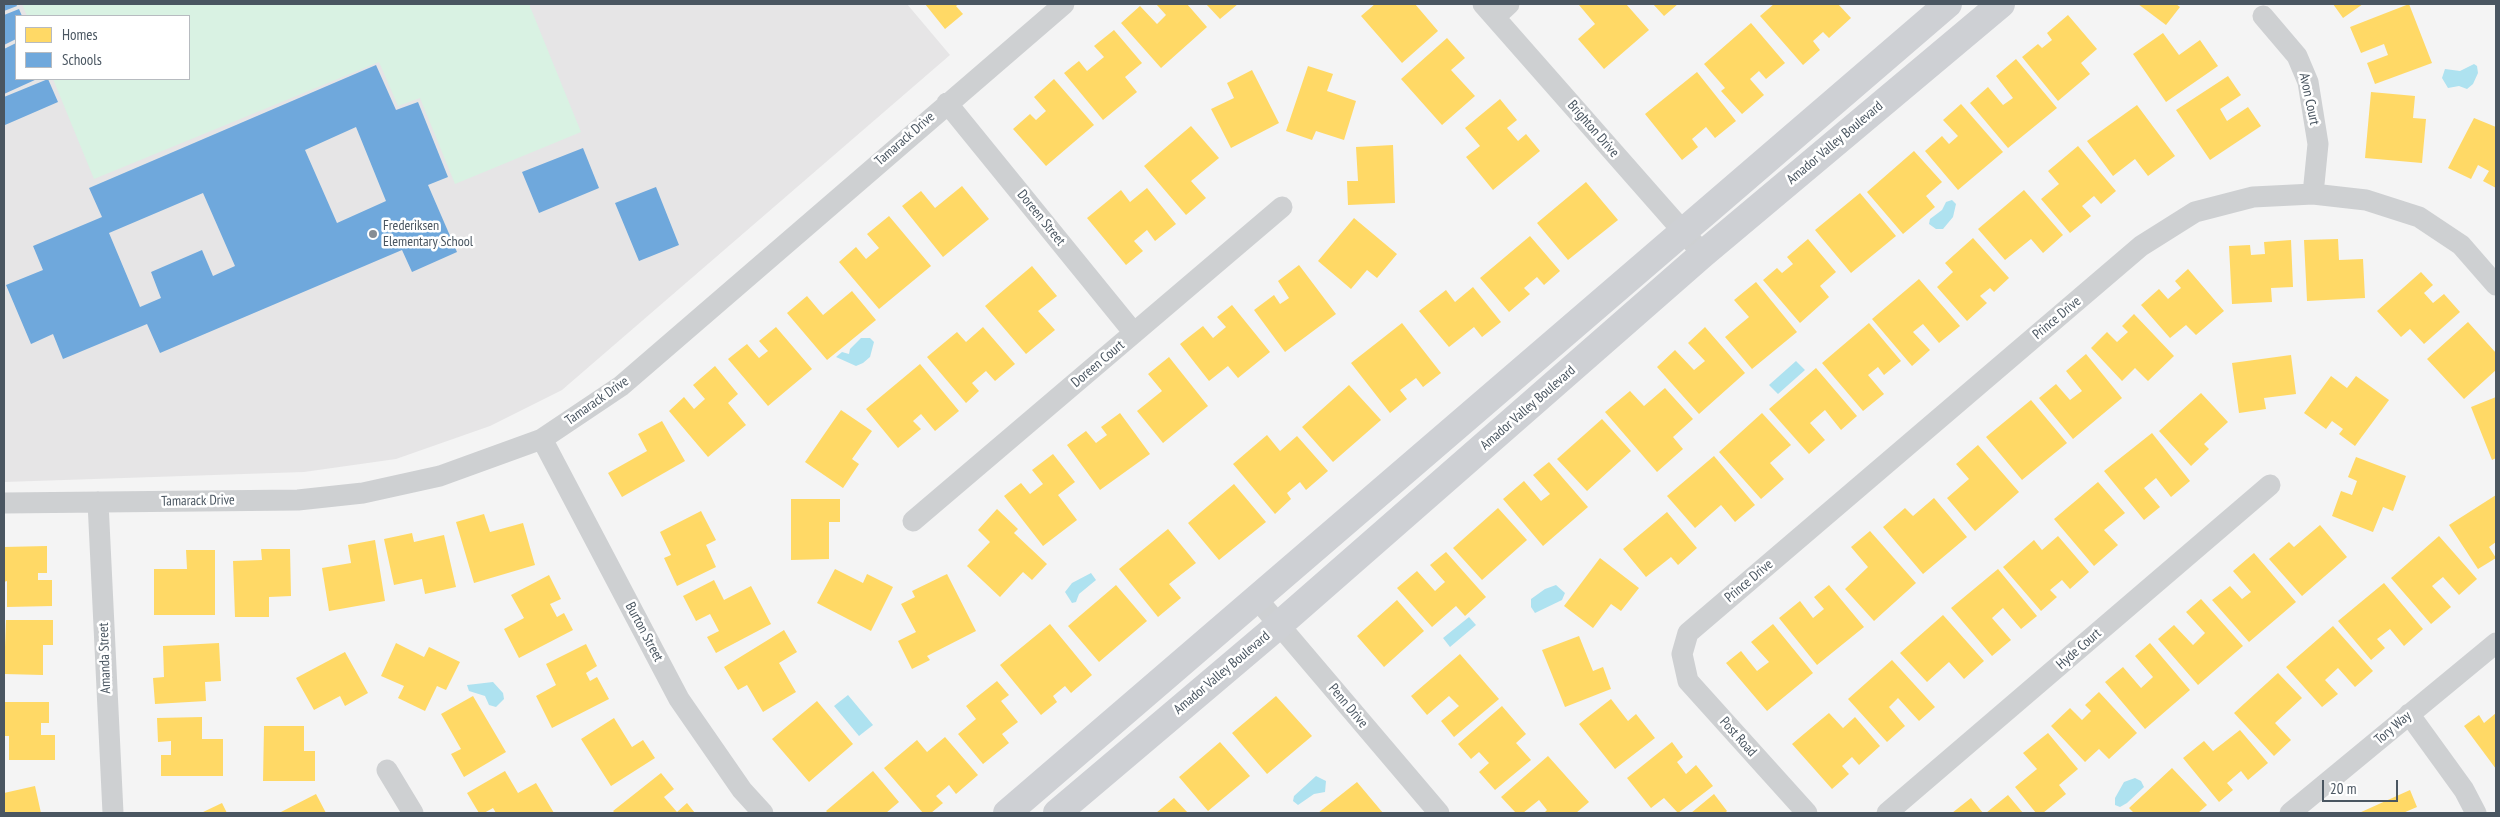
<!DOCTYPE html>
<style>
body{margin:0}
#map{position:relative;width:2500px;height:817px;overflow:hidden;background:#f4f4f4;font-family:"PT Sans Narrow",sans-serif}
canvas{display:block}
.frame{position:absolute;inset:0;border:5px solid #4a5661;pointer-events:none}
.legend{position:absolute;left:15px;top:15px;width:175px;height:65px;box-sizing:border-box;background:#fff;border:1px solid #b7bbc0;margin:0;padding:6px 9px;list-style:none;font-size:15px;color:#4a5661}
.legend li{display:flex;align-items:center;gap:10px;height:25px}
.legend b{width:25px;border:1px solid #b7bbc0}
.scale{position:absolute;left:2322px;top:780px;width:76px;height:22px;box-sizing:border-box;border:2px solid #4a5661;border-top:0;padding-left:6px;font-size:15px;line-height:18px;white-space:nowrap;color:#4a5661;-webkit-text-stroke:4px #fff;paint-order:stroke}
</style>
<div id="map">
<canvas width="2500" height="817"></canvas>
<div class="frame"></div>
<ul class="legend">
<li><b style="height:14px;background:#ffd966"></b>Homes</li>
<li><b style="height:14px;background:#6fa8dc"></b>Schools</li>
</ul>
<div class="scale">20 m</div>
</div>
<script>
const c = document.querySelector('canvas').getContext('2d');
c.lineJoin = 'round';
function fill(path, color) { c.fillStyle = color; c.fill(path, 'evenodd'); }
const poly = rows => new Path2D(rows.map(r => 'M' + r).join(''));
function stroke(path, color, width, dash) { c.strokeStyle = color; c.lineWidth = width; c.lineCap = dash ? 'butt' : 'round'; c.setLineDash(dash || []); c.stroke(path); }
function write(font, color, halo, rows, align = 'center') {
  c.font = font + ' "PT Sans Narrow",sans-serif'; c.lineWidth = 5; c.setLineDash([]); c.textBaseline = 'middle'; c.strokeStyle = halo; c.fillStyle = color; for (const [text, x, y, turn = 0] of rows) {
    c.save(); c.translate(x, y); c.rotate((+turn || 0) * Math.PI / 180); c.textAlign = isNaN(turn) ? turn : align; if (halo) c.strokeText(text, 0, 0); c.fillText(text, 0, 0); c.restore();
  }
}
const education = poly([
 [4,4,907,4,950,55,562,390,490,426,396,459,304,472,4,482],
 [16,16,189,16,189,79,16,79]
]);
const green = poly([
 [22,4,529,4,581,132,455,184,420,98,398,106,379,62,94,179,53,79,189,79,189,16,27,16]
]);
const water = poly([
 [2474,64,2477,66,2478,73,2473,84,2467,89,2459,86,2448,88,2442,78,2445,69,2460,71],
 [1952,200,1956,204,1953,217,1943,229,1936,229,1929,224,1930,219,1942,210,1946,202],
 [861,338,870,338,874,342,870,357,863,363,856,366,836,357,842,352,849,354,850,349],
 [1796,361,1805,370,1778,394,1769,385],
 [1091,573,1096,580,1079,594,1076,602,1072,603,1065,592,1072,583],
 [1556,585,1565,593,1562,600,1535,613,1531,607,1531,599,1545,589],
 [1469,617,1476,625,1450,647,1443,638],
 [493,682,503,693,504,699,496,707,489,705,485,696,469,691,467,685],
 [848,695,873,725,859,736,834,706],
 [1316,776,1326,781,1325,792,1314,794,1298,805,1293,801,1294,796],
 [2135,778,2141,781,2144,787,2127,803,2120,807,2115,805,2115,798,2124,782]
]);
const homes = poly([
 [925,4,959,4,956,6,963,14,945,29],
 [1156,4,1187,4,1207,27,1161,68,1121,23,1140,6,1157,24,1166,15],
 [1206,4,1238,4,1220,19],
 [1375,4,1415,4,1438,31,1402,63,1361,16],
 [1581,4,1626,4,1649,30,1604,69,1578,39,1595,24,1579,5],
 [1653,4,1678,4,1664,16],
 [1774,4,1838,4,1851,18,1829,38,1823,32,1813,41,1820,50,1803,65,1760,16],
 [2138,4,2176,4,2180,7,2166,25],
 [2333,4,2363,4,2343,18],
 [2409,4,2432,63,2375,84,2367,63,2388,55,2384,44,2361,53,2350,27],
 [2068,15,2097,49,2081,63,2090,74,2058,101,2022,57,2038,44,2042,48,2052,40,2047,33],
 [1751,23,1785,63,1766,79,1759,71,1750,79,1764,95,1742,114,1721,91,1725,88,1704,64],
 [1114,30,1142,63,1125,77,1137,92,1103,120,1064,73,1079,61,1087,71,1104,57,1094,46],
 [2163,33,2179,55,2200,40,2218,66,2166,102,2133,54],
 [1447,38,1465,58,1451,70,1475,96,1442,125,1401,79],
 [2016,59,2057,108,2008,148,1970,103,1988,87,2003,105,2013,98,1996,76],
 [1308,66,1333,74,1327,91,1356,101,1344,140,1316,131,1312,140,1286,131],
 [1252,70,1279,123,1231,148,1211,109,1234,98,1227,83],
 [1697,72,1736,121,1715,138,1706,127,1692,139,1698,147,1682,160,1645,114],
 [2228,76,2241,95,2220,109,2227,121,2248,107,2261,126,2210,160,2176,110],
 [1054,79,1094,125,1046,166,1013,129,1030,114,1036,120,1046,111,1034,97],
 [2371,92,2415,96,2413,118,2426,119,2422,163,2365,158],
 [1500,99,1517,120,1507,128,1518,141,1526,134,1540,151,1493,190,1466,157,1480,146,1465,128],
 [1961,104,2003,152,1958,190,1925,151,1942,136,1949,144,1958,136,1943,120],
 [2137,105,2175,156,2148,176,2135,159,2113,176,2087,141],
 [2474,118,2496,127,2496,188,2483,181,2489,171,2478,165,2471,179,2448,168],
 [1191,126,1219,158,1191,181,1206,198,1186,215,1144,166],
 [1393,145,1395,203,1348,205,1347,181,1358,181,1356,147],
 [2078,146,2116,191,2101,204,2094,196,2082,206,2091,216,2070,233,2041,199,2059,184,2048,171],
 [1914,151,1942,182,1926,196,1935,207,1903,234,1867,192],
 [1586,182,1618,220,1568,260,1537,223],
 [962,186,989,219,943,257,902,206,921,191,935,208],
 [1147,188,1176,224,1155,241,1147,230,1134,241,1143,251,1126,265,1087,218,1121,190,1130,202],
 [2024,190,2063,235,2043,253,2031,239,2005,260,1978,229],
 [1860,193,1896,236,1851,273,1815,230],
 [889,216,931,266,879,309,839,262,856,247,866,259,879,248,867,234],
 [1354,218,1397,254,1377,278,1367,270,1351,289,1318,261],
 [1530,236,1560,271,1544,285,1537,277,1524,288,1530,294,1509,312,1480,278],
 [1973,238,2009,278,1994,292,1990,288,1980,296,1987,303,1967,321,1937,287,1953,272,1945,263],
 [1808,239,1836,272,1820,286,1829,297,1800,323,1763,280,1777,268,1782,273,1793,264,1787,257],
 [2338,239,2339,260,2363,259,2365,298,2307,301,2304,240],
 [2291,240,2293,287,2271,288,2272,302,2232,304,2229,246,2250,245,2251,255,2265,254,2264,242],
 [1299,265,1336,314,1285,352,1254,310,1274,295,1280,304,1289,298,1278,281],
 [1032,266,1057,296,1038,311,1055,330,1026,354,985,306],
 [2188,269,2224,311,2196,335,2186,325,2170,338,2141,305,2159,289,2168,299,2181,288,2175,281],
 [2421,272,2433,285,2424,293,2433,303,2444,294,2460,312,2424,344,2410,329,2401,337,2377,311],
 [1919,279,1960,326,1939,343,1923,324,1913,332,1930,350,1912,366,1872,319],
 [1756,282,1797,332,1752,369,1725,337,1749,317,1734,300],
 [1473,287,1501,322,1482,337,1474,327,1449,347,1419,311,1446,290,1455,302],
 [852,291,876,320,827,360,787,313,807,296,823,315],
 [1232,305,1270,352,1238,378,1228,366,1209,381,1180,344,1203,326,1213,338,1226,327,1217,317],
 [2134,314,2174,356,2148,381,2135,368,2122,381,2091,348,2107,332,2117,342,2128,332,2122,326],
 [2468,322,2496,353,2496,370,2464,399,2427,359],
 [1402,323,1441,373,1423,387,1416,378,1400,390,1407,399,1390,413,1351,363],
 [1869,323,1901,361,1884,375,1878,367,1868,375,1884,394,1863,411,1822,363],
 [776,327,812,369,768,406,728,359,747,344,759,358,768,351,759,341],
 [983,327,1015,364,995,381,986,371,972,383,979,391,966,403,927,357,957,332,966,342],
 [1705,327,1745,373,1699,414,1657,367,1675,350,1694,370,1705,361,1688,343],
 [2086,354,2122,398,2073,439,2039,398,2056,384,2070,400,2082,391,2066,371],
 [2291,355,2296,394,2264,398,2266,409,2239,413,2232,363],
 [1169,357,1208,406,1163,443,1137,411,1162,391,1148,374],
 [920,364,959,411,935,431,921,414,913,421,921,429,898,448,866,409],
 [715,366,738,394,728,403,746,425,708,457,669,411,684,397,694,409,705,399,693,385],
 [1816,368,1857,416,1841,430,1825,410,1810,423,1825,440,1809,454,1769,409],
 [2331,376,2347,388,2356,376,2389,400,2355,446,2339,434,2343,429,2332,421,2326,429,2304,413],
 [1349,385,1381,420,1333,462,1302,427],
 [1665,388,1693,419,1673,437,1683,449,1657,472,1605,412,1630,391,1644,406],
 [2201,393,2228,422,2204,444,2209,449,2191,466,2159,431],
 [2496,397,2496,458,2492,460,2471,407],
 [2031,400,2067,443,2022,480,1986,437],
 [841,410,872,431,852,459,859,464,843,488,805,462],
 [1120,413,1150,454,1100,490,1067,445,1086,431,1096,443,1107,435,1101,427],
 [1762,413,1791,445,1770,463,1784,479,1761,499,1719,452],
 [1602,419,1631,451,1587,491,1557,459],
 [662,421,685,461,622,497,608,473,647,451,638,434],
 [2152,433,2190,481,2171,497,2156,478,2144,488,2160,507,2144,520,2104,471],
 [1267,435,1280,451,1297,436,1328,471,1306,490,1300,482,1287,493,1291,499,1275,514,1233,464],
 [1978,445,2019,492,1975,531,1947,498,1969,479,1956,464],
 [1053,454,1075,482,1058,495,1077,520,1043,546,1004,496,1021,483,1030,494,1043,484,1032,470],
 [1714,456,1755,505,1735,522,1721,505,1695,528,1667,496],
 [2356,457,2406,476,2393,511,2383,507,2373,532,2332,516,2341,491,2352,495,2357,481,2348,477],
 [1549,462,1588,507,1543,546,1503,499,1524,481,1541,501,1550,494,1533,475],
 [2098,482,2125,513,2104,530,2118,545,2094,566,2054,519],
 [1234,484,1266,522,1219,560,1188,523],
 [2496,495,2496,542,2489,547,2496,558,2478,569,2449,525],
 [1934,498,1967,537,1923,574,1883,527,1905,508,1913,516],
 [791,499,840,499,840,522,829,522,829,559,791,560],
 [1498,508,1527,540,1482,580,1453,548],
 [997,509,1018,529,1014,533,1047,564,1032,580,1023,572,1000,597,967,566,990,542,978,530],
 [701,511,716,540,706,545,716,567,677,586,664,558,671,555,660,532],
 [1667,512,1697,548,1678,565,1671,557,1646,577,1623,549],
 [484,514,490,532,523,523,535,565,474,583,456,522],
 [2320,525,2347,557,2302,596,2269,559,2289,542,2294,547],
 [1168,529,1196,563,1169,584,1181,598,1158,617,1119,569],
 [1870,531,1916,583,1874,621,1845,589,1868,567,1851,547],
 [412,533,414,542,444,535,456,587,425,594,422,579,394,585,384,539],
 [2058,536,2089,572,2070,589,2062,580,2050,590,2057,597,2041,611,2003,567,2034,540,2042,550],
 [2439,536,2477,579,2459,595,2443,577,2432,586,2451,607,2431,624,2391,578],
 [375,540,385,601,329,611,322,568,351,563,348,545],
 [47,546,47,573,38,573,38,580,52,580,52,606,7,607,7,581,4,582,4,547],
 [261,549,290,549,291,596,269,597,269,617,235,617,233,561,262,560],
 [186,550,215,550,215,615,154,615,154,569,187,569],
 [1446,552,1486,597,1465,616,1456,606,1432,627,1397,588,1417,571,1435,591,1445,582,1430,565],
 [2254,553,2296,602,2249,642,2212,600,2230,586,2242,599,2251,592,2233,571],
 [1600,558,1639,588,1621,611,1611,604,1593,628,1564,606],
 [835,569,863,583,867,574,893,587,871,631,817,603],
 [1998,569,2037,616,2021,629,2003,608,1992,618,2011,640,1992,656,1951,608],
 [947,574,976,631,927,656,930,660,912,669,898,641,916,632,901,604,915,597,912,591],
 [549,575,561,599,550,604,557,617,564,613,573,630,519,658,504,629,524,618,511,595],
 [714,580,724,600,751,586,771,624,716,653,707,637,719,631,710,614,696,621,683,596],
 [2384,583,2423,629,2404,646,2390,629,2377,639,2385,648,2371,660,2338,621],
 [1116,585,1147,621,1099,662,1068,626],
 [1829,585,1864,627,1817,665,1779,618,1800,601,1813,618,1824,609,1814,597],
 [2201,599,2243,646,2198,685,2158,639,2174,625,2193,645,2205,633,2186,612],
 [1397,600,1424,631,1384,667,1357,636],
 [1943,615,1984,661,1964,679,1949,662,1927,682,1900,653],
 [6,620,53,620,53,645,43,645,43,675,4,674],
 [1050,624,1092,675,1071,693,1065,686,1053,696,1057,702,1041,715,1000,665],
 [1773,624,1813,673,1767,711,1726,663,1741,651,1757,671,1769,662,1751,642],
 [2333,626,2373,671,2355,687,2338,668,2325,680,2338,694,2322,707,2286,667],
 [784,630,797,652,779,663,796,692,763,712,747,685,738,690,724,667],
 [1579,636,1593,671,1603,667,1611,689,1565,707,1542,650],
 [219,643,221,681,205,682,206,701,155,704,153,678,164,677,163,646],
 [396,643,424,657,429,647,460,662,446,690,437,686,425,711,398,698,404,686,381,676],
 [2150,643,2190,690,2145,729,2105,682,2123,667,2141,688,2153,677,2135,656],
 [586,644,597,666,586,673,590,681,597,677,609,699,552,728,536,696,556,685,546,664],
 [345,652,368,693,345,706,340,696,314,710,296,678],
 [1460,654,1499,699,1454,737,1441,721,1459,706,1449,696,1427,715,1411,696],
 [1892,660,1935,707,1919,721,1898,698,1889,707,1905,726,1887,742,1848,699],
 [2278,673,2302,698,2275,723,2291,740,2274,756,2234,713],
 [997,681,1009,695,1001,701,1018,722,1002,734,1009,743,983,764,958,734,976,719,966,706],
 [2099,692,2137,733,2109,759,2099,749,2085,762,2051,726,2070,708,2082,720,2091,711,2085,705],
 [473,696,506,752,464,777,451,754,461,749,441,714],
 [1276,696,1312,736,1267,774,1232,733],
 [1611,699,1628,721,1636,714,1655,738,1615,769,1579,724],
 [817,701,853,744,809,782,772,739],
 [4,702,49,702,49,723,41,723,41,735,55,735,55,760,9,760,9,736,4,736],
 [1502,706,1526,734,1516,743,1531,760,1495,790,1479,772,1489,763,1479,752,1471,759,1458,744],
 [1829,713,1843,728,1855,717,1880,746,1859,765,1852,757,1842,766,1849,774,1832,789,1792,744],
 [2496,713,2496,769,2464,726,2479,715,2484,723],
 [202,717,202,739,223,739,223,776,161,776,161,755,171,755,171,741,158,742,157,718],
 [614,718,632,747,643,740,655,758,611,786,581,739],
 [264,726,304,726,304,751,315,751,315,781,263,781],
 [2240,730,2268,763,2248,780,2241,771,2227,783,2233,790,2219,802,2183,758,2204,741,2213,751],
 [2048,733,2078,769,2059,785,2066,794,2043,813,2036,813,2015,787,2037,769,2023,753],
 [945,737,978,775,956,794,949,785,936,796,943,803,931,813,923,813,884,768,917,740,927,752],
 [1220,742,1250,776,1208,811,1179,777],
 [1672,742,1683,757,1677,762,1686,774,1696,765,1713,786,1678,813,1664,798,1651,808,1627,778],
 [1548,756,1589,802,1576,813,1544,813,1547,810,1539,800,1523,813,1516,813,1501,797],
 [2172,768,2207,805,2198,813,2134,813,2129,808],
 [505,771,518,793,536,783,554,813,496,813,493,808,484,813,479,813,467,793],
 [873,771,899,802,886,813,828,813,826,811],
 [661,773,674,789,664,797,677,812,687,803,695,813,615,813,613,811],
 [1357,782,1383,813,1318,813],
 [35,786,41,813,4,813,4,793],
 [2410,790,2417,807,2403,813,2359,813],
 [316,794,326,813,279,813],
 [1714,794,1727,811,1725,813,1691,813],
 [2008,795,2023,813,1986,813],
 [1174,798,1188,813,1156,813],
 [1971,798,1983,813,1952,813],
 [222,803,227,813,201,813]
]);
const schools = poly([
 [4,4,16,4,17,6,4,11],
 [19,9,22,16,16,16,16,39,4,45,4,15],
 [16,43,16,79,37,79,4,94,4,49],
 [376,65,396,110,418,102,448,177,428,185,457,252,412,272,402,250,160,353,147,324,63,359,53,334,31,344,6,285,43,270,33,246,102,217,89,188],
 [356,127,386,201,337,223,305,150],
 [203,193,235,266,213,276,202,250,151,272,161,298,140,307,109,233],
 [48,79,58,102,5,125,4,97],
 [583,148,599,188,539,213,522,172],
 [656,187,679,245,639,261,615,203]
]);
const street = poly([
 [1483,4,1703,254],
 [2263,16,2297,56,2308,82,2318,144,2313,194],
 [1495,17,1509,4],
 [947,103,1134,333],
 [542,439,679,699,742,790,763,813],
 [98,502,113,813],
 [4,503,298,500,363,493,440,476,542,439,621,386,1064,4],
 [913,521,1282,207],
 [1257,599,1439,813],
 [2409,714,2464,790,2476,813],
 [387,770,413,813],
 [1807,813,1688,681,1682,654,1688,633,2141,246,2195,212,2253,197,2313,194,2366,200,2419,217,2461,245,2496,285],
 [1887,813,2270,485],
 [2290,813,2496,643]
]);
const secondary = poly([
 [1007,813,1948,4],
 [1057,813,1279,625,1703,254,2001,4]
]);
const markers = [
 [373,234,5,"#868d94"]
];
const streetNames = [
 ["Avon Court",2309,99,78],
 ["Brighton Drive",1593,129,49],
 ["Tamarack Drive",905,139,-41],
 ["Amador Valley Boulevard",1835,143,-40],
 ["Doreen Street",1041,218,51],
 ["Prince Drive",2057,318,-40],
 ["Doreen Court",1098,364,-40],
 ["Tamarack Drive",597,401,-35],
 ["Amador Valley Boulevard",1528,408,-41],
 ["Tamarack Drive",198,501,-1],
 ["Prince Drive",1749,581,-40],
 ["Burton Street",644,632,62],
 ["Hyde Court",2079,649,-41],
 ["Amanda Street",105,658,-92],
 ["Amador Valley Boulevard",1222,673,-40],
 ["Penn Drive",1348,706,50],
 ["Tory Way",2393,728,-40],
 ["Post Road",1738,737,48]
];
const poiNames = [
 ["Frederiksen",383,226],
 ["Elementary School",383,242]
];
fill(education, '#e6e5e6');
fill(green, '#d9f2e3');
fill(water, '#aee2f0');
fill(homes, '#ffd966');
fill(schools, '#6fa8dc');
stroke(street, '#ced0d2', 21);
stroke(secondary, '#ced0d4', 28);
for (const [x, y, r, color] of markers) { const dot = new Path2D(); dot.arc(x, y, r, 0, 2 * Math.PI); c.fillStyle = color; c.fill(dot); stroke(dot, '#fff', 2); }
write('14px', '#4a5661', '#fff', streetNames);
write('14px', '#4a5661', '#fff', poiNames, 'left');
</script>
